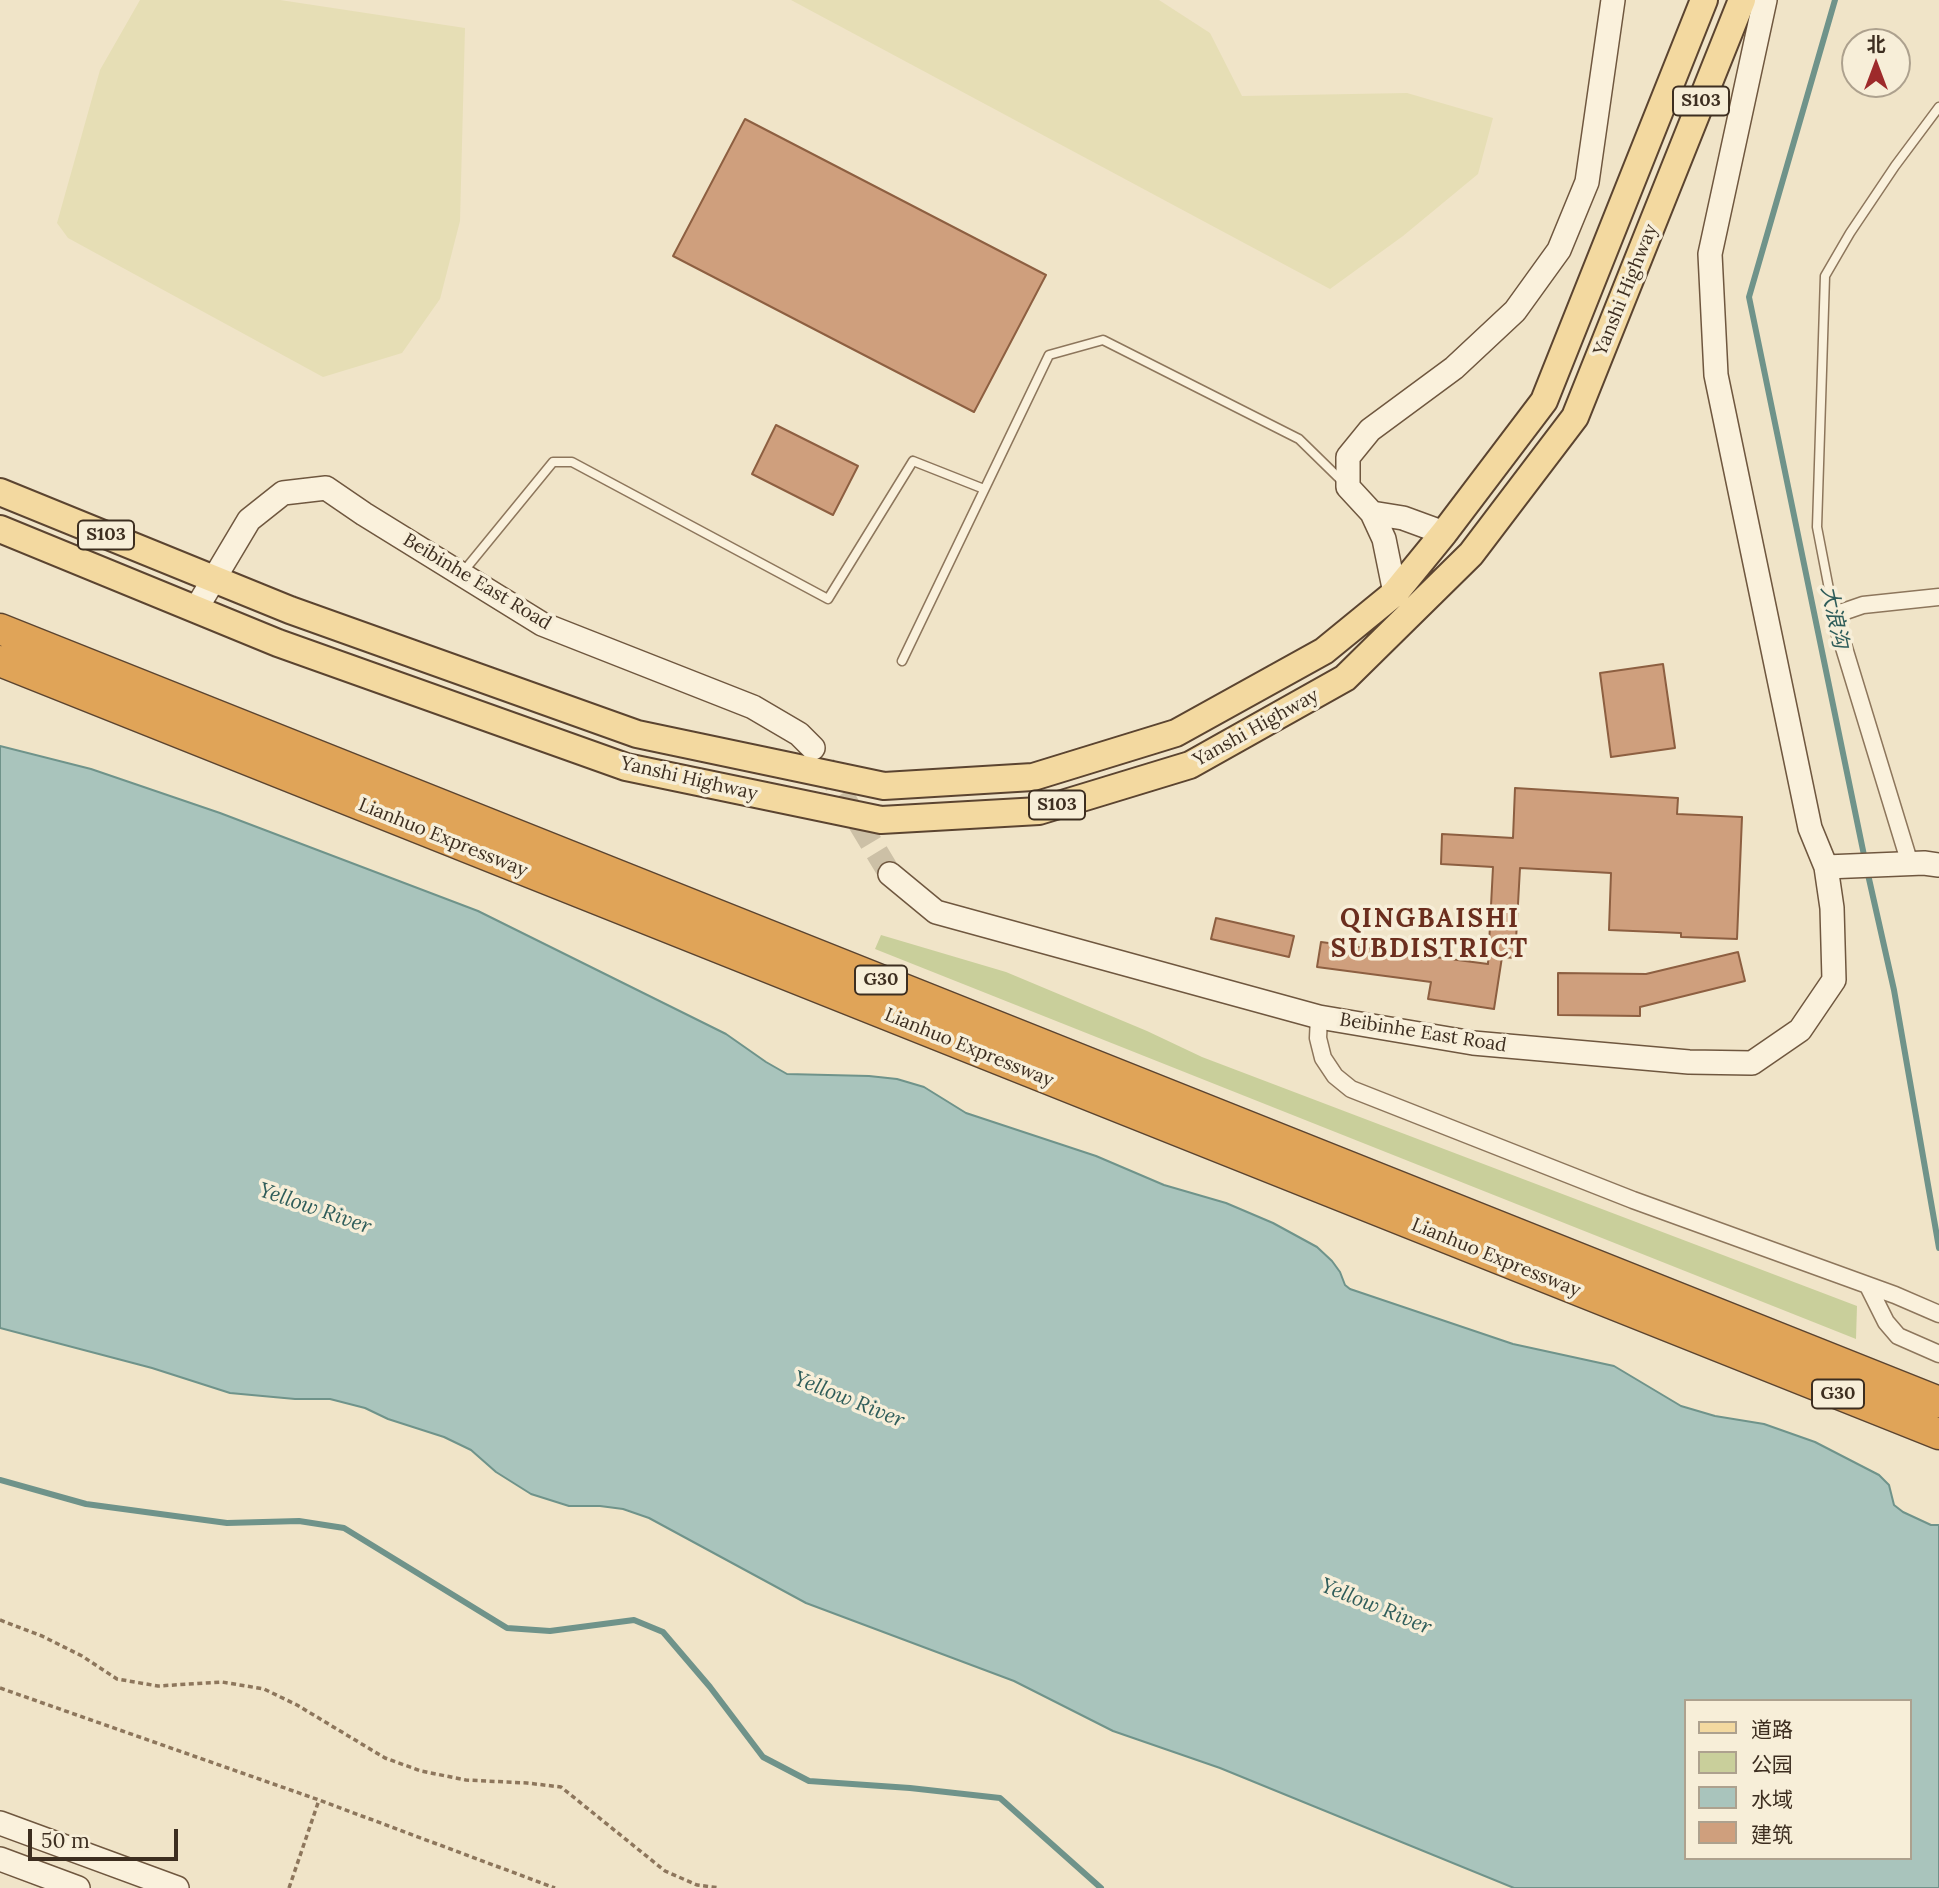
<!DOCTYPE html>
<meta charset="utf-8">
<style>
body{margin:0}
#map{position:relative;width:1939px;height:1888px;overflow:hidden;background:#f0e4c8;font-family:Lora,"Noto Sans SC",serif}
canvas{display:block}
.legend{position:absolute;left:1684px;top:1699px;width:228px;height:161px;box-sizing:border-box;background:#f7eed8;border:2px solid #ada18e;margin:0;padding:9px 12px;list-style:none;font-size:21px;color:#3d2e20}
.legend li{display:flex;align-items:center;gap:14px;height:35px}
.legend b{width:35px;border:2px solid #ada18e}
.north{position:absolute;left:1841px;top:28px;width:70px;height:70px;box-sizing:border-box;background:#f7eed8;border:2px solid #ada18e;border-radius:50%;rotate:0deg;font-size:19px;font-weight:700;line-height:28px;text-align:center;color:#3d2e20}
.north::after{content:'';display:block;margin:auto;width:24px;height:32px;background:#9e2a2b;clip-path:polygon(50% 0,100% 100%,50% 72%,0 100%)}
.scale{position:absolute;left:28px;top:1829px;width:150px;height:32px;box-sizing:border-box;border:4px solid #3d2e20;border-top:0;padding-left:9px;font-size:21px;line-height:24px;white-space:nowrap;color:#3d2e20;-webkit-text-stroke:5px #f7eed8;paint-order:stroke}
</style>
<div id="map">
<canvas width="1939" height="1888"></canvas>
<ul class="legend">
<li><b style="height:9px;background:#f3d9a0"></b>道路</li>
<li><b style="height:19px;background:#c9cf9b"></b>公园</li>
<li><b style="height:19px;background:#a9c4bc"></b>水域</li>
<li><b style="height:19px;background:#cf9f7d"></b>建筑</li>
</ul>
<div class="north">北</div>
<div class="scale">50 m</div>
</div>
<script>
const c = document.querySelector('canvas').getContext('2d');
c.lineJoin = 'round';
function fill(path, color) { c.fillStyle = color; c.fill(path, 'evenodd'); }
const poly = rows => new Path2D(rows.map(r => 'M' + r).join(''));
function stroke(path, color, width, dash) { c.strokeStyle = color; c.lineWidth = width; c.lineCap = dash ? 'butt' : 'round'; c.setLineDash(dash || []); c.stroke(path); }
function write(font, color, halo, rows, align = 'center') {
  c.font = font + ' Lora,"Noto Sans SC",serif'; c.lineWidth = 7; c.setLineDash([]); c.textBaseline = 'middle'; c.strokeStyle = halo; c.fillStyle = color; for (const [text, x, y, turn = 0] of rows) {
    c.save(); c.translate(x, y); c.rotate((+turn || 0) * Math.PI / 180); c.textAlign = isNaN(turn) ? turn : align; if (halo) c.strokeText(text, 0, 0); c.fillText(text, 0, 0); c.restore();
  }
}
const farmland = poly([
 [140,0,280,0,465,28,460,221,440,299,402,353,323,377,68,238,57,223,100,70],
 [791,0,1159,0,1210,33,1242,96,1407,93,1493,118,1478,174,1403,236,1330,289]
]);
const green = poly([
 [881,935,1006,972,1147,1031,1202,1057,1857,1306,1856,1339,875,949]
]);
const water = poly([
 [0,746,91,769,220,813,478,911,726,1034,766,1062,787,1074,869,1076,897,1079,924,1087,966,1113,1096,1156,1164,1185,1226,1203,1273,1223,1317,1247,1332,1261,1340,1272,1345,1285,1350,1289,1513,1344,1614,1366,1681,1406,1715,1416,1764,1424,1815,1442,1879,1475,1889,1485,1894,1505,1903,1512,1931,1525,1939,1525,1939,1888,1514,1888,1220,1768,1113,1731,1014,1681,806,1603,649,1518,623,1509,600,1506,569,1506,531,1494,496,1472,471,1450,444,1437,388,1419,365,1408,330,1399,295,1399,230,1393,152,1368,0,1328,0,746],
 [1685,1701,1909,1701,1909,1858,1685,1858,1685,1701]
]);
const stream = poly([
 [1835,0,1749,297,1865,860],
 [1867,870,1894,990,1939,1248],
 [0,1480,86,1504,227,1523,299,1521,344,1528,507,1628,550,1631,634,1620,663,1632,710,1687,763,1757,809,1781,910,1788,1000,1798,1101,1888]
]);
const building = poly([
 [745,119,1046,275,974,412,673,256,745,119],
 [776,425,858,466,833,515,752,474,776,425],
 [1663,664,1675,748,1611,757,1600,673,1663,664],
 [1515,788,1678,798,1677,814,1742,817,1737,939,1681,937,1681,933,1609,930,1611,873,1520,868,1515,958,1502,957,1494,1009,1428,999,1431,982,1317,967,1321,942,1488,964,1493,867,1441,864,1442,834,1513,838,1515,788],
 [1216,918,1294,936,1289,957,1211,939,1216,918],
 [1738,952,1745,981,1640,1007,1640,1016,1558,1015,1558,973,1646,974,1738,952]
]);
const secondaryTunnel = poly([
 [824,765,890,874]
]);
const path = poly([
 [0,1620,42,1636,82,1656,117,1679,158,1686,222,1682,264,1689,297,1705,385,1758,421,1771,466,1780,527,1783,561,1787,665,1871,697,1885,720,1888],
 [0,1688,319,1800,555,1888],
 [289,1888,319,1800]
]);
const lane = poly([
 [463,572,553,462,572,462,828,599,913,461,984,489],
 [1834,615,1817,527,1825,276,1850,233,1895,166,1939,107],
 [902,661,1049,355,1103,340,1299,439,1344,483]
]);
const street = poly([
 [1910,864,1834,615,1863,605,1939,597],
 [1319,1017,1318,1038,1323,1058,1335,1076,1351,1089,1633,1200,1895,1295,1939,1314],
 [1868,1286,1886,1322,1898,1336,1939,1354]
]);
const secondary = poly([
 [1372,513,1348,487,1348,457,1370,430,1454,368,1515,311,1559,250,1587,182,1613,0],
 [1395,593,1384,539,1372,513,1403,518,1444,533],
 [196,609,249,520,283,493,326,488,364,514,542,624,753,707,799,734,813,748],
 [1826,867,1924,863,1939,865],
 [890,874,936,912,1319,1017,1473,1043,1689,1062,1752,1063,1800,1030,1834,980,1832,908,1826,867,1810,828,1716,375,1710,254,1765,0],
 [0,1823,177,1888],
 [0,1859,78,1888]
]);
const primary = poly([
 [0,492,290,610,637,734,884,786,1033,777,1176,733,1324,651,1395,593,1444,533,1544,401,1704,0],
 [0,529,278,643,626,767,881,820,1039,811,1190,765,1345,678,1471,554,1575,417,1742,0]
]);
const highway = poly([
 [0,629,1939,1402],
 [0,661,1939,1434]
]);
const shields = [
 [1701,101,56],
 [106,535,56],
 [1057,805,56],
 [881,980,52],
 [1838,1394,52]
];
const shieldNames = [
 ["S103",1701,101],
 ["S103",106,535],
 ["S103",1057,805],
 ["G30",881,980],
 ["G30",1838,1394]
];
const streetNames = [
 ["Yanshi Highway",1626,290,-68],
 ["Beibinhe East Road",477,582,31],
 ["Yanshi Highway",1256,728,-29],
 ["Yanshi Highway",689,779,13],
 ["Lianhuo Expressway",443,838,22],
 ["Beibinhe East Road",1423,1033,9],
 ["Lianhuo Expressway",969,1048,22],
 ["Lianhuo Expressway",1496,1258,22]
];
const waterNames = [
 ["大浪沟",1834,617,78],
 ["Yellow River",315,1209,19],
 ["Yellow River",849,1400,22],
 ["Yellow River",1376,1607,22]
];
const districtNames = [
 ["QINGBAISHI",1430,920],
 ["SUBDISTRICT",1430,950]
];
fill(farmland, '#e6deb5');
fill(green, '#c9cf9b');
fill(water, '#a9c4bc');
stroke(water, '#6f938a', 2);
stroke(stream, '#6f938a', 6);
fill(building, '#cf9f7d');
stroke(building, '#8d5f41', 2);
stroke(secondaryTunnel, '#ccc0a6', 23, [23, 11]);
stroke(lane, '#8d765c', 11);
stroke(street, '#8d765c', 19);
stroke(secondary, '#6f573f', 26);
stroke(primary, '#5b4430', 30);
stroke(highway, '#5b4430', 33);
stroke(path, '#8d765c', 3.5, [5, 3.5]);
stroke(lane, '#faf1dc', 8);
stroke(street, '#faf1dc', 16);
stroke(secondary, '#faf1dc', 23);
stroke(primary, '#f3d9a0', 26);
stroke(highway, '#e0a458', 30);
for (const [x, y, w] of shields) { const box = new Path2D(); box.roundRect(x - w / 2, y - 14.5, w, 29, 5); c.fillStyle = '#f7eed8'; c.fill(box); stroke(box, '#3d2e20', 2); }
write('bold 18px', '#3d2e20', null, shieldNames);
write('19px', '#3d2e20', '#f7eed8', streetNames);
write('italic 21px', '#2f5d5a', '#f7eed8', waterNames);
c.letterSpacing = '2px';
write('bold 26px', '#6b2e1e', '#f7eed8', districtNames);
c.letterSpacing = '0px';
</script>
